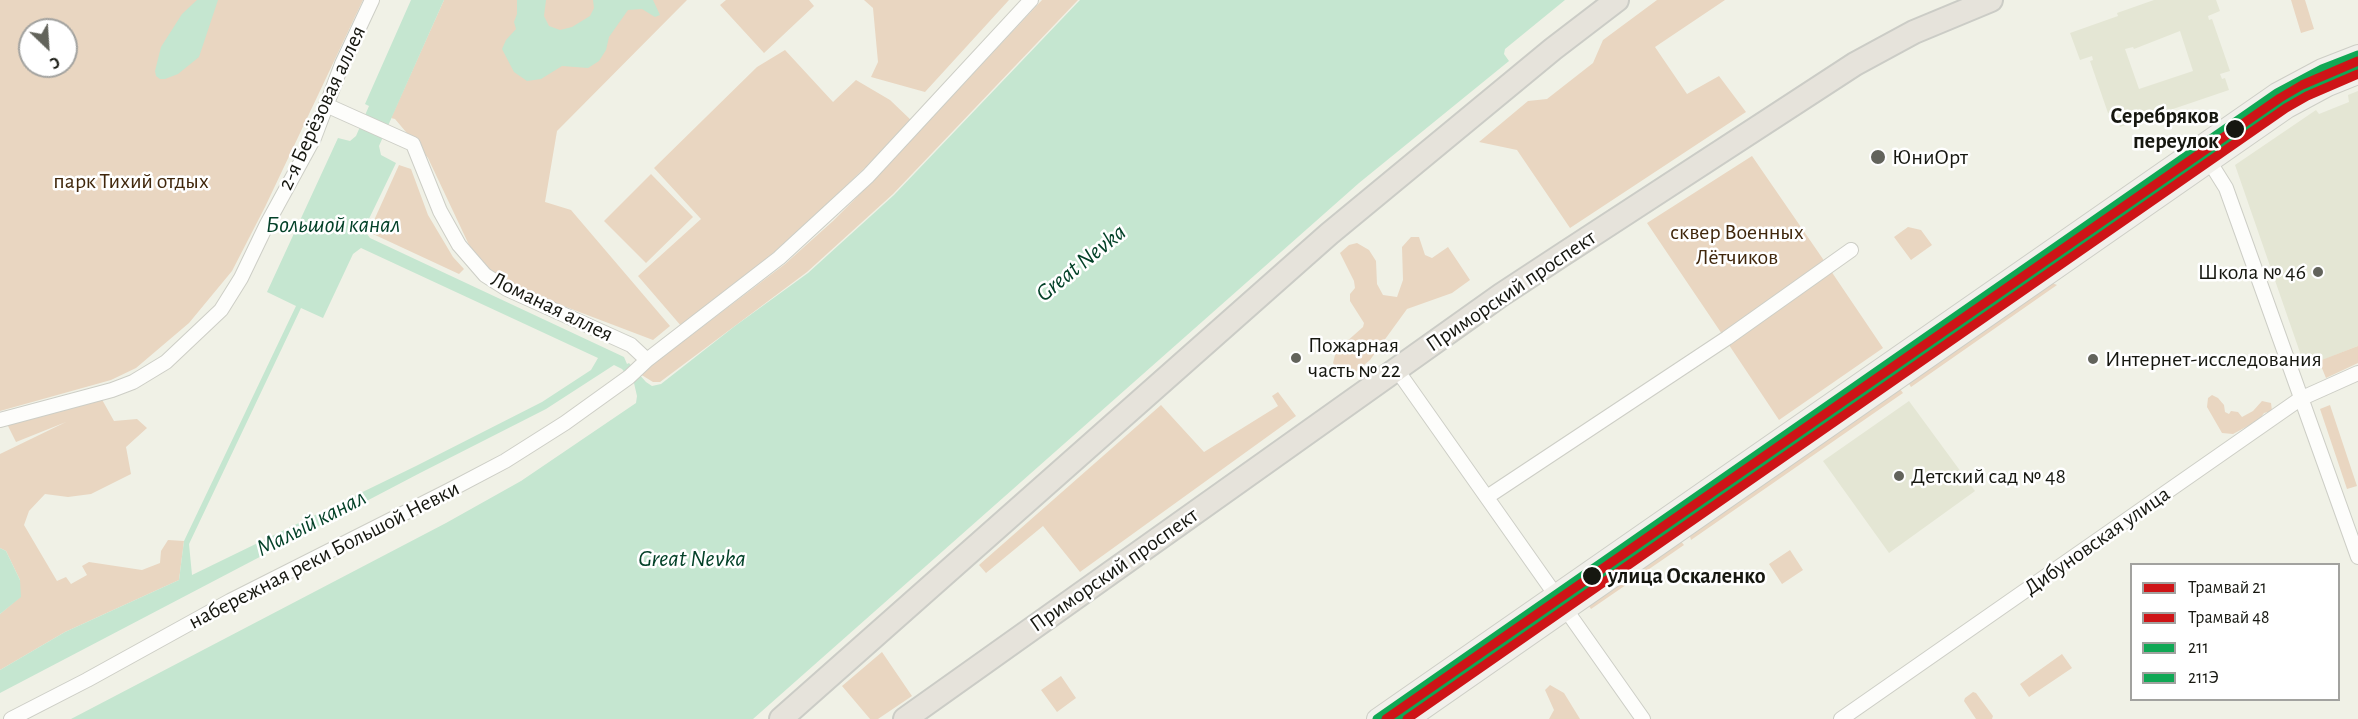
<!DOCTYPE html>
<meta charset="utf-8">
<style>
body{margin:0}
#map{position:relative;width:2358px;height:719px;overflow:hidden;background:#f0f1e6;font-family:"Alegreya Sans",sans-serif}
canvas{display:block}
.legend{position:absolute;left:2130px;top:563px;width:210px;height:138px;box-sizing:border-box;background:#fff;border:2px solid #a2a29f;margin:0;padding:8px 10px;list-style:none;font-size:18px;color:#161710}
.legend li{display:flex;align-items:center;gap:12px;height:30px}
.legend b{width:30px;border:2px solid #a2a29f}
.north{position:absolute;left:18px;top:18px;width:60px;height:60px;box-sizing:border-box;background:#fff;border:2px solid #a2a29f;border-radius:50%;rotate:155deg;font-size:16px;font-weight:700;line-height:24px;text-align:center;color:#161710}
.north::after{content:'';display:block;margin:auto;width:21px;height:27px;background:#62635b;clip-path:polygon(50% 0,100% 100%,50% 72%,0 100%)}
</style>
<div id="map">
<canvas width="2358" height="719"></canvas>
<ul class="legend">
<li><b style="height:8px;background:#ce1417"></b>Трамвай 21</li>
<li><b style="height:8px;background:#ce1417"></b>Трамвай 48</li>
<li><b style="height:8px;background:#10a855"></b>211</li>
<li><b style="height:8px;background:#10a855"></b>211Э</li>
</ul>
<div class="north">С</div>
</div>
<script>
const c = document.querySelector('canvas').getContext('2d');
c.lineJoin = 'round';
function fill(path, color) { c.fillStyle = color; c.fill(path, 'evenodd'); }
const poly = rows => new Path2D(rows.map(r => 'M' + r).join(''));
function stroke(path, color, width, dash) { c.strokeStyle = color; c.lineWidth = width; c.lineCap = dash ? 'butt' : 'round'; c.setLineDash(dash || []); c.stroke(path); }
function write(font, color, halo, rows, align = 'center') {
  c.font = font + ' "Alegreya Sans",sans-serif'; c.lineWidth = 5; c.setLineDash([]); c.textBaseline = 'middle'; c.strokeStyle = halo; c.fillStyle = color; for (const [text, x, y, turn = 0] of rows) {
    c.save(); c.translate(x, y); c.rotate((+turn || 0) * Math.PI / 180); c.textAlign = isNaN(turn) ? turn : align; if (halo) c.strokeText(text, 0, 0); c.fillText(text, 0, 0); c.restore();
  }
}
const built = poly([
 [2154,0,2216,0,2220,11,2208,16,2209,20,2212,19,2230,71,2220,74,2222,79,2225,78,2229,90,2120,127,2116,116,2120,115,2118,109,2108,113,2090,61,2093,60,2092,56,2080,60,2070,33,2118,16,2117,13],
 [2180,31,2193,71,2139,89,2125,49,2133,47,2134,49],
 [2358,91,2358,346,2305,367,2235,165,2316,110,2319,114,2349,102,2348,95],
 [1909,401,1975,491,1889,553,1823,461]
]);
const green = poly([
 [0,0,363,0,265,207,232,271,189,323,136,368,111,380,0,411],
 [30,30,66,30,66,66,30,66],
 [444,0,687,0,557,131,545,202,571,210,670,326,653,340,532,294,478,264,428,158,395,119,391,118],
 [726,0,809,0,814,6,764,53,720,5],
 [864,0,1009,0,925,92,871,77,878,62,873,8],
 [1042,0,1078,0,893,194,807,272,660,382,653,382,640,374,785,264,833,221,872,182],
 [1657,0,1725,0,1655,47,1687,94,1719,76,1746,112,1570,228,1517,150,1479,142,1528,101,1547,99,1593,63,1603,40],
 [2291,0,2305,0,2314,29,2301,33],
 [785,50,833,102,856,80,890,100,913,122,787,242,682,327,638,276,701,219,654,168,757,67],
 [1752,156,1825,262,1724,337,1647,223],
 [399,165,411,169,428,215,453,257,464,269,459,274,373,234,371,227],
 [651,174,693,217,646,263,604,221],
 [1908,227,1921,230,1932,245,1911,260,1894,237],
 [1411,237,1419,237,1425,255,1432,258,1448,247,1470,280,1452,293,1407,309,1370,360,1353,374,1342,376,1333,363,1336,351,1363,327,1364,323,1350,301,1350,294,1355,288,1354,281,1340,253,1349,245,1357,243,1369,250,1376,261,1377,284,1383,295,1397,297,1403,280,1402,247],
 [1831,271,1883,348,1779,420,1729,345],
 [2052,283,2057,285,1911,387,1906,379],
 [2358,346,2358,363,2326,378,2319,361],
 [1897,385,1903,393,1691,540,1689,533],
 [1278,392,1296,416,1080,572,1043,526,986,573,979,565,1161,405,1204,452,1278,406,1272,396],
 [2212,395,2218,398,2224,405,2225,412,2229,414,2231,411,2238,412,2242,417,2253,411,2262,401,2271,403,2272,411,2264,413,2259,420,2233,434,2222,433,2207,407,2208,398],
 [100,396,114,421,137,419,147,428,126,447,131,474,91,494,68,497,45,494,29,511,24,525,57,581,66,577,71,584,87,575,82,566,89,562,142,570,160,563,161,551,168,540,184,541,179,580,65,632,0,670,0,614,20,597,20,580,6,551,0,548,0,454,66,422,16,442,6,422],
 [2330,405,2357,486,2347,489,2320,409],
 [1679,539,1684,545,1591,609,1586,602],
 [1790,550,1803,570,1782,584,1769,564],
 [882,652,912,696,878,719,870,719,842,686],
 [2062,654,2072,668,2029,697,2020,684],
 [1061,676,1076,698,1057,712,1041,690],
 [1550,685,1564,693,1580,719,1549,719,1554,710,1545,690],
 [1973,692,1976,693,1993,716,1992,719,1976,719,1964,701,1965,698]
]);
const water = poly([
 [197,0,218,0,199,57,178,74,165,79,160,79,156,76,155,71,161,47,182,14],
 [411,0,444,0,379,146,381,155,396,163,366,225,367,234,370,238,624,357,627,364,629,363,646,382,652,386,661,384,735,326,808,273,894,195,1080,0,1565,0,1505,49,1504,54,1509,61,1359,183,753,719,71,719,446,523,521,481,636,403,637,396,634,383,622,369,614,365,546,409,420,473,0,693,0,670,65,632,179,580,184,541,296,306,267,292,338,138,350,141,356,136,369,106,365,104],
 [361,248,598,358,591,370,542,402,416,466,192,575,189,544,301,308,323,318,353,254],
 [517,0,546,0,544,16,549,26,560,30,572,27,590,16,594,8,593,0,653,0,660,15,655,17,642,9,628,10,609,37,606,50,599,61,588,68,562,66,541,79,527,81,514,72,502,49,506,40,516,29,514,22,517,14],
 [0,548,6,551,20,580,21,597,0,614]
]);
const minor = poly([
 [326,105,413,144,440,211,459,245,485,275,507,289,631,345,647,360],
 [2206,156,2226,188,2358,557],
 [1397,370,1643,719],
 [0,420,112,390,133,382,166,362,221,310,241,278,267,224,314,138,342,64,372,0],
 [1487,497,1727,338,1851,250],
 [11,719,87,680,230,601,448,491,505,461,565,423,629,377,647,360,779,258,868,176,1031,0],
 [1841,719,2300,399,2358,373]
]);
const secondary = poly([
 [1377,719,2277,93,2322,69,2358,55],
 [1409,719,2287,108,2328,86,2358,74]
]);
const primary = poly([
 [781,719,1329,234,1553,49,1617,0],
 [905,719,1501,295,1565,253,1855,64,1914,32,1991,0]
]);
const bus1 = poly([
 [1377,719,2277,93,2322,69,2358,55]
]);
const bus2 = poly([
 [1398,719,2283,103,2327,80,2358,68]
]);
const tram1 = poly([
 [1386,719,2280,98,2302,85,2358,61]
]);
const tram2 = poly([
 [1407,719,2286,108,2307,96,2358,74]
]);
const markers = [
 [2235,129,10,"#161710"],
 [1878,157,8,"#62635b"],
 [2318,272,6,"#62635b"],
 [1296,358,6,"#62635b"],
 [2093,359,6,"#62635b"],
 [1899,476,6,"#62635b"],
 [1592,576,10,"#161710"]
];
const streetNames = [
 ["2-я Берёзовая аллея",322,108,-65],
 ["Приморский проспект",1511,291,-34],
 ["Ломаная аллея",552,307,26],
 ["Дибуновская улица",2097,541,-35],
 ["набережная реки Большой Невки",324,555,-27],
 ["Приморский проспект",1114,570,-35]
];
const stopNames = [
 ["Серебряков",2219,116],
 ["переулок",2219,141],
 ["улица Оскаленко",1608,576,"left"]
];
const poiNames = [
 ["ЮниОрт",1892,157],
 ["Школа № 46",2306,272,"right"],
 ["Пожарная",1308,345],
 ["часть № 22",1308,370],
 ["Интернет-исследования",2105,359],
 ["Детский сад № 48",1911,476]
];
const parkNames = [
 ["парк Тихий отдых",131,181],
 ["сквер Военных",1737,232],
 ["Лётчиков",1737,257]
];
const waterNames = [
 ["Большой канал",333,225],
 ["Great Nevka",1081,263,-39],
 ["Малый канал",311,523,-27],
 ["Great Nevka",692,559]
];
fill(built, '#e4e6d4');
fill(green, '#e9d6c1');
fill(water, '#c5e6d0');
stroke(minor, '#cdcec6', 16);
stroke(secondary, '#cdcec6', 22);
stroke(primary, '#cbccc6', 26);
stroke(minor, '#fdfdfb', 14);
stroke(secondary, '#f1f0eb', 20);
stroke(primary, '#e6e3db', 22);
stroke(bus1, '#10a855', 9);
stroke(bus2, '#10a855', 9);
stroke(tram1, '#ce1417', 9);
stroke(tram2, '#ce1417', 9);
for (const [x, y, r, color] of markers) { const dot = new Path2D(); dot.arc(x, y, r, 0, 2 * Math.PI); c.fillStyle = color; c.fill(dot); stroke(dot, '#fff', 2); }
write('22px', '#161710', '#fff', streetNames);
write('bold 22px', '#161710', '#fff', stopNames, 'right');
write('22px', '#161710', '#fff', poiNames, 'left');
write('22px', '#40270c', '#fff', parkNames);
write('italic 24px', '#034128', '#fff', waterNames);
</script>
